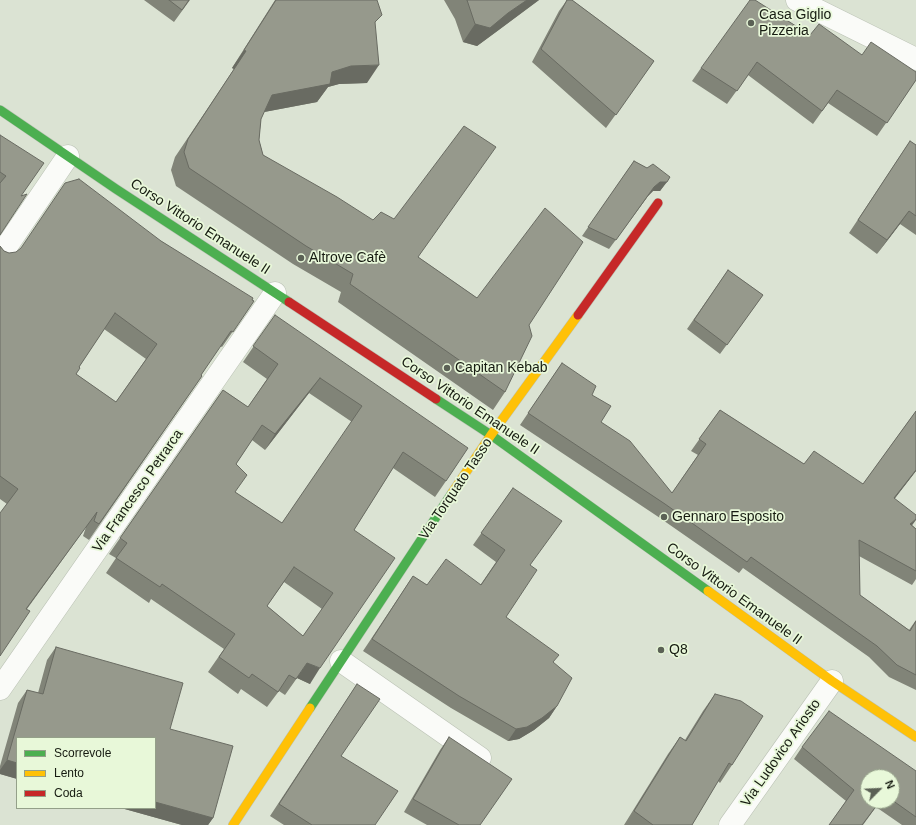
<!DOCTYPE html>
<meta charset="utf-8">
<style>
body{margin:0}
#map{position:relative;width:916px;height:825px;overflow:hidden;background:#dbe3d3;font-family:Helvetica,sans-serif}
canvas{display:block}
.legend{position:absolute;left:16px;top:737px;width:140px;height:72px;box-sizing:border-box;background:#e8f8d9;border:1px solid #94a089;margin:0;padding:5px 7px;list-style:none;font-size:12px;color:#161b11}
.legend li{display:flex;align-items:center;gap:8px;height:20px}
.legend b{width:20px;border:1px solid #94a089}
.north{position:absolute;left:860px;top:769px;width:40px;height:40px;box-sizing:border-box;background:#e8f8d9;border:1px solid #94a089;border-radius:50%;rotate:66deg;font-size:11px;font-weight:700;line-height:16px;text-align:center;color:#161b11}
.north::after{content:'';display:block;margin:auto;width:14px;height:18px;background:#5b6155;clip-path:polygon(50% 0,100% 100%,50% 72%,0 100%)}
</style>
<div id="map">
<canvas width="916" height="825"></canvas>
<ul class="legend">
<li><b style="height:5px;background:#4caf50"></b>Scorrevole</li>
<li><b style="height:5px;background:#ffc107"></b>Lento</li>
<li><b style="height:5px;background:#c62828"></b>Coda</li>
</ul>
<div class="north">N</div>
</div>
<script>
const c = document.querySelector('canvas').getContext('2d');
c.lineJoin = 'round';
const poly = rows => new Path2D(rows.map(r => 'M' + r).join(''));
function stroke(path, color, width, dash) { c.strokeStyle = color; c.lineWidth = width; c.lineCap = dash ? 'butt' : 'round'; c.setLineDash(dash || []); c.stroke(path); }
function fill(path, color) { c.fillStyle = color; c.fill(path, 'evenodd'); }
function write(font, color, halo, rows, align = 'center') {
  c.font = font + ' Helvetica,sans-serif'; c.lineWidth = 3.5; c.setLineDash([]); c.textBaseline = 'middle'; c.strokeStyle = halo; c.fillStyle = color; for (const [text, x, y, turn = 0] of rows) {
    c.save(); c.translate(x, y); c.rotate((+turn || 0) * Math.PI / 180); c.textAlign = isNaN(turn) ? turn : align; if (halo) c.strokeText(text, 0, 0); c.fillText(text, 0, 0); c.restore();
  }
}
const street = poly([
 [797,0,916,59],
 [0,256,68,156],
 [341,661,480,758],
 [0,689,275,293],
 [730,825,832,681]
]);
const fast = poly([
 [0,110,116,189,289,302],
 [436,399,491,435,708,591],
 [310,708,452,493]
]);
const slow = poly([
 [452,493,491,435,578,315],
 [708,591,832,681,916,737],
 [233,825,310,708]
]);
const jam = poly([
 [289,302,436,399],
 [578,315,658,203]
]);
const wall = poly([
 [144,0,190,0,174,22],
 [275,0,377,0,375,24,367,83,339,84,328,87,317,102,264,112,261,119,259,140,263,155,418,257,477,298,529,325,505,392,493,410,338,302,341,292,293,264,176,186,171,170,175,157,234,69,232,68],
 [444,0,539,0,496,32,477,46,463,42,455,19],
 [567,0,572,0,654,61,606,128,532,62,559,11],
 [810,35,862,55,916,80,877,136,828,103,813,124,748,75,727,104,692,81,701,68],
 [0,135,21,196,0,235],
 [910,141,916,145,916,235,900,224,877,254,849,233],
 [634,161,647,168,670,177,660,191,653,191,648,196,609,249,582,236],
 [161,241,254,301,222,347,220,346,201,375,202,376,89,540,83,536,86,527,27,609,0,656,7,504,0,499,0,246,4,251,9,253],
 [104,329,146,359,116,402,76,374,79,367],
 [728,270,763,295,720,354,687,329],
 [275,315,446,481,435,497,393,468,354,530,310,684,297,678,285,695,279,691,267,707,241,689,238,694,208,672,224,649,151,599,149,603,106,573,116,558,109,554,223,390,248,407,267,379,243,362],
 [309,393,352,422,282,523,235,492,236,464,252,440,265,450],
 [284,582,322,609,303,636,267,606],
 [562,363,592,395,601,422,672,493,698,455,691,451,720,410,804,464,863,484,916,411,916,471,894,499,912,525,916,529,916,579,912,585,859,556,860,595,909,630,916,620,916,690,889,677,869,657,743,568,739,573,657,516,520,425],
 [513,488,530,565,506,617,553,663,557,706,549,718,534,730,519,739,508,741,451,708,363,651,413,576,427,585,481,584,496,562,473,545],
 [56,647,170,729,213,818,208,825,182,825,0,774,0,766,18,703,27,690,38,693,47,660],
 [357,684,341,756,375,825,284,825,270,816],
 [715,694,732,765,720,783,718,781,692,825,624,825,668,754,680,737,685,740,703,711],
 [449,737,480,825,427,825,404,812,440,750],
 [802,747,916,771,916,825,902,825,876,807,863,825,829,825,846,801,794,759],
 [892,777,892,801,868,801]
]);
const shadedWall = poly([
 [527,0,539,0,496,32,477,46,463,42,475,24,508,13],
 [244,50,246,51,234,69,232,68],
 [379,65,367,83,339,84,328,87,317,102,259,113,272,95,332,72,351,66],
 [660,182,667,182,660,191,653,191,648,196,609,249,654,187],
 [909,211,900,224,877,254,887,240],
 [320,378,309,393,265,450,275,434],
 [916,470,916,471,886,510,894,498],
 [916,519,916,520,910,528,910,524],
 [307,663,320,668,310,684,297,678],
 [557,706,549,718,534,730,519,739,508,741,516,729],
 [7,760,17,763,17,779,0,774,0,770],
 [155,802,213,818,208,825,182,825,121,808,155,808]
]);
const building = poly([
 [169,0,189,0,182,10,169,0],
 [276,0,377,0,382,15,375,22,379,65,351,66,332,72,330,84,272,95,261,119,259,140,263,155,337,197,373,220,381,212,394,219,464,126,496,147,418,257,477,298,545,208,583,242,529,325,532,336,505,392,350,284,353,274,306,246,189,168,184,152,188,139,246,51,244,50,276,0],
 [467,0,527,0,508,13,490,28,475,24,467,0],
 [567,0,572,0,654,61,616,115,541,49,567,0],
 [750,0,755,0,810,35,819,24,862,55,871,42,916,72,916,80,887,123,837,90,822,111,757,62,737,91,701,68,750,0],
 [0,135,44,163,21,196,27,194,0,235,0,183,6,176,0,172,0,135],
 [910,141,916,145,916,216,909,211,887,240,858,220,910,141],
 [634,161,647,168,653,164,670,177,667,182,660,182,654,187,616,240,588,227,634,161],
 [79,179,161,241,253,298,252,300,254,301,233,332,231,331,201,375,202,376,99,524,94,521,97,512,26,609,30,611,0,656,0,513,18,489,0,476,0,246,4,251,9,253,16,252,21,248,65,183,79,179],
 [115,313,157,344,116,402,76,374,80,368,79,367,115,313],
 [728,270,763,295,727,345,694,320,728,270],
 [275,315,468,448,446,481,403,452,354,530,395,558,320,668,307,663,296,679,289,675,278,692,252,674,249,678,219,657,235,634,162,584,160,587,116,558,127,543,120,538,223,390,248,407,278,364,253,346,275,315],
 [320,378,362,406,282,523,235,492,247,475,236,464,262,425,275,434,320,378],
 [294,567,333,593,303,636,267,606,294,567],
 [562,363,596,386,592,395,611,406,601,422,630,441,672,493,706,444,699,439,720,410,804,464,814,451,863,484,916,411,916,470,894,498,916,515,916,519,910,524,916,529,916,571,859,540,860,595,910,631,916,621,916,675,897,665,877,646,751,557,747,562,665,504,528,413,562,363],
 [513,488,562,521,530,565,537,570,506,617,559,655,553,662,572,678,557,706,542,718,527,727,516,729,459,696,372,639,413,576,427,585,446,559,481,585,505,550,481,533,513,488],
 [56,647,183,683,170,729,233,746,213,818,155,802,155,738,17,738,17,763,7,760,27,690,43,694,56,647],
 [357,684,380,699,341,756,398,791,375,825,312,825,279,804,357,684],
 [715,694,741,701,763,716,732,765,729,763,692,825,653,825,634,811,680,737,686,741,715,694],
 [829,711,916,771,916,817,892,800,892,777,868,777,868,801,880,801,862,825,829,825,854,790,802,747,829,711],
 [449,737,512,779,480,825,459,825,413,799,449,737]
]);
const markers = [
 [751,23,4,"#5b6155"],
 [301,258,4,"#5b6155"],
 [447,368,4,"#5b6155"],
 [664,517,4,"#5b6155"],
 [661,650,4,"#5b6155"]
];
const poiNames = [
 ["Casa Giglio",759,15],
 ["Pizzeria",759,31],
 ["Altrove Cafè",309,258],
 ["Capitan Kebab",455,368],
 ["Gennaro Esposito",672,517],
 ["Q8",669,650]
];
const streetNames = [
 ["Corso Vittorio Emanuele II",200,227,33],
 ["Corso Vittorio Emanuele II",470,406,34],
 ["Via Torquato Tasso",456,489,-56],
 ["Via Francesco Petrarca",138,491,-55],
 ["Corso Vittorio Emanuele II",734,594,36],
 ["Via Ludovico Ariosto",781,753,-55]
];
stroke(street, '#bac1b4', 23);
stroke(fast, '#bac1b4', 10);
stroke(slow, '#bac1b4', 10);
stroke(jam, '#bac1b4', 10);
stroke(street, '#fafbf8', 22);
stroke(fast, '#4caf50', 9);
stroke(slow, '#ffc107', 9);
stroke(jam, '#c62828', 9);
fill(wall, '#818478');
fill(shadedWall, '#696b62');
fill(building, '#96998c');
stroke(building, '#696b62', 1);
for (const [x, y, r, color] of markers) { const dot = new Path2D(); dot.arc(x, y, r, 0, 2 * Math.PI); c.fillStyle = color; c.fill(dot); stroke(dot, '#e8f8d9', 1.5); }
write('14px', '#161b11', '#e8f8d9', poiNames, 'left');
write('14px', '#161b11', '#e8f8d9', streetNames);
</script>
